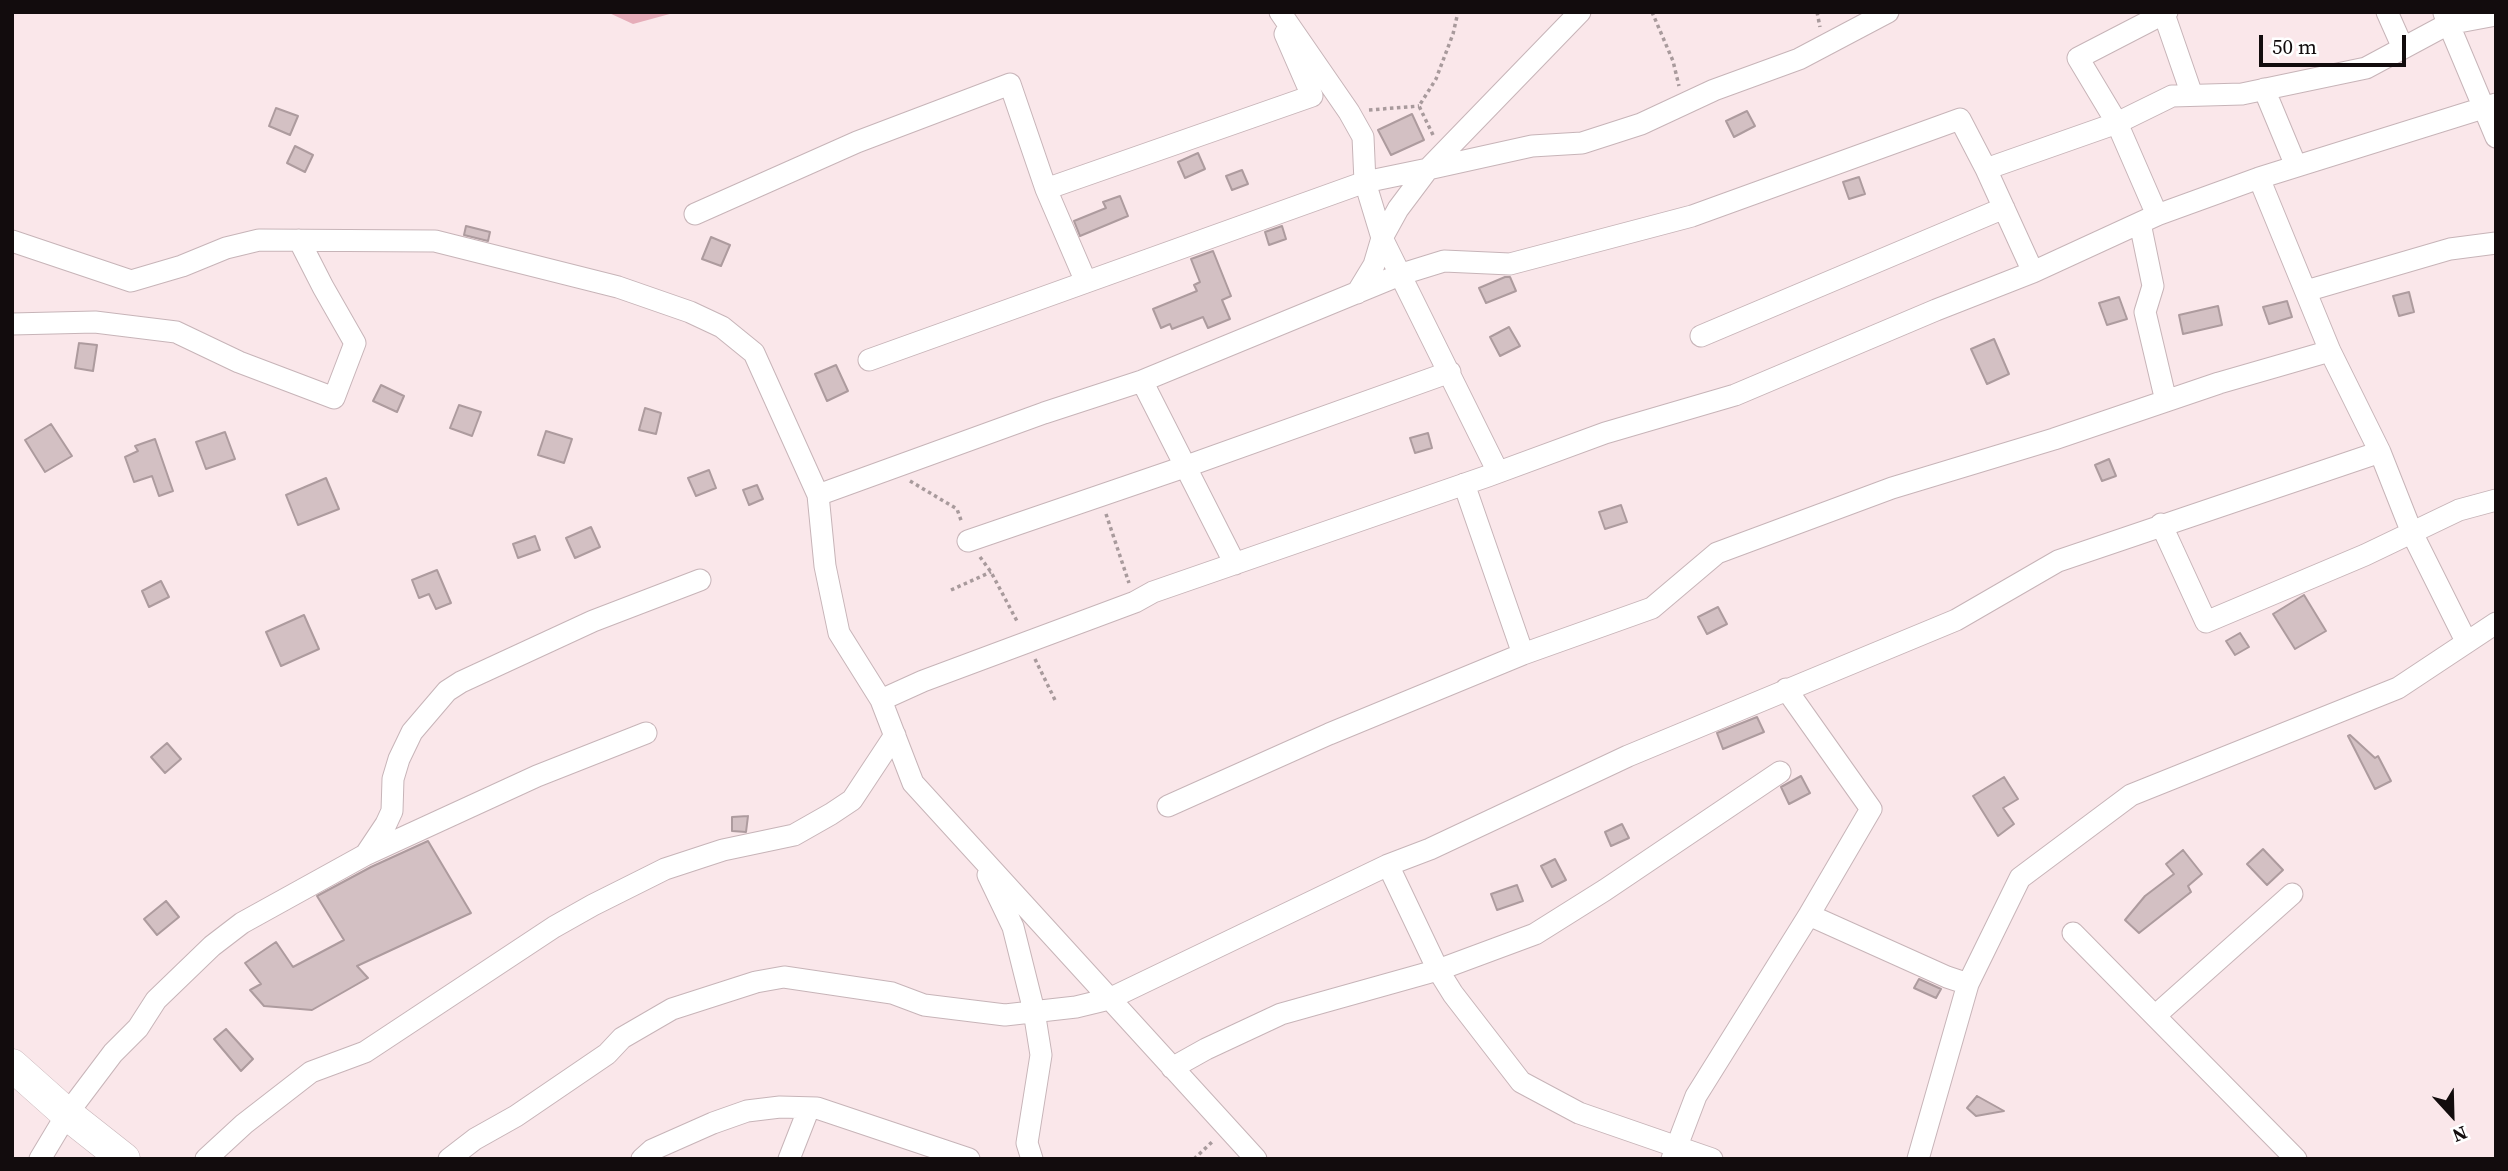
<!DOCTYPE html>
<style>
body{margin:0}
#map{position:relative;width:2508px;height:1171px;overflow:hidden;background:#fae7ea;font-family:"Source Serif 4",serif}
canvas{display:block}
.frame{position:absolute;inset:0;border:14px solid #120c0d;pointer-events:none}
.north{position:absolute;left:2417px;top:1080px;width:70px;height:70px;-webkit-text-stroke:5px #fff;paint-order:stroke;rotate:158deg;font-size:19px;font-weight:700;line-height:28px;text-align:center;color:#120c0d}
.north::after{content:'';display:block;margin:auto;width:24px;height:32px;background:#120c0d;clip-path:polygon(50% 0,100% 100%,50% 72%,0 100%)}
.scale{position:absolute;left:2259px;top:35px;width:147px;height:32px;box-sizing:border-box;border:4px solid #120c0d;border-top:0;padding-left:9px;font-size:21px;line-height:24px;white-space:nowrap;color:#120c0d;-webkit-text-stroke:5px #fff;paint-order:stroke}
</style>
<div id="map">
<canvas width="2508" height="1171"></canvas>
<div class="frame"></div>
<div class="north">N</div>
<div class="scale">50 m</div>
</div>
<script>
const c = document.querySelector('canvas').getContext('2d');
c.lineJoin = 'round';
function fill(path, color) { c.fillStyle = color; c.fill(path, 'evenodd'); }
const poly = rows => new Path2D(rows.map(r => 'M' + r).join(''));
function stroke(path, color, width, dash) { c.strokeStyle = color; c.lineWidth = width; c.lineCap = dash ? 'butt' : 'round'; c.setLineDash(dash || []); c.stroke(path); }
const green = poly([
 [607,12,677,12,633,24]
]);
const building = poly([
 [276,108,298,116,290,135,269,126,276,108],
 [1747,111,1755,126,1734,137,1726,121,1747,111],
 [1412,114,1424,140,1391,155,1378,130,1412,114],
 [295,146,313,155,305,172,287,163,295,146],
 [1198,153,1205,169,1185,178,1178,162,1198,153],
 [1242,170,1248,184,1232,190,1226,176,1242,170],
 [1859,177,1865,194,1849,199,1843,182,1859,177],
 [1120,196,1128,216,1080,236,1074,221,1106,208,1103,202,1120,196],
 [466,226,490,232,488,241,464,235,466,226],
 [1282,226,1286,239,1269,245,1265,232,1282,226],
 [711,237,730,245,721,266,702,259,711,237],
 [1213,251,1231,296,1222,300,1230,319,1208,328,1203,317,1172,329,1170,324,1161,328,1153,309,1197,291,1194,285,1200,282,1191,259,1213,251],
 [1505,277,1510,277,1516,291,1486,303,1479,288,1505,277],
 [2409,292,2414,312,2399,316,2393,296,2409,292],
 [2119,297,2127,319,2107,325,2099,303,2119,297],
 [2287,301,2292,317,2269,324,2263,307,2287,301],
 [2218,306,2222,325,2183,334,2179,315,2218,306],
 [1509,327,1520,346,1500,356,1490,337,1509,327],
 [1994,339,2009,374,1987,384,1971,349,1994,339],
 [79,343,97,345,93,371,75,368,79,343],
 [836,365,848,391,827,401,815,374,836,365],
 [381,385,404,396,397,412,373,401,381,385],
 [459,405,481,412,472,436,450,428,459,405],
 [645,408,661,413,656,434,639,430,645,408],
 [51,424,72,456,45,472,25,440,51,424],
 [546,431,572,439,564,463,538,455,546,431],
 [225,432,235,459,206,469,196,442,225,432],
 [1428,433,1432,448,1415,453,1410,438,1428,433],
 [155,439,173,491,159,496,152,476,134,482,125,457,138,451,135,446,155,439],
 [2109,459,2116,476,2102,481,2095,465,2109,459],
 [709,470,716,488,696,496,688,478,709,470],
 [326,478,339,509,298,525,286,495,326,478],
 [757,485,763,499,749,505,743,490,757,485],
 [1621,505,1627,522,1605,529,1599,512,1621,505],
 [591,527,600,547,575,558,566,538,591,527],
 [535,536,540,550,518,558,513,544,535,536],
 [437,570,451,603,436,609,429,594,419,598,412,580,437,570],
 [161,581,169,597,149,607,142,591,161,581],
 [2304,595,2326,631,2295,649,2273,614,2304,595],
 [1718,607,1727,624,1707,634,1698,617,1718,607],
 [304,615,319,649,281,666,266,632,304,615],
 [2240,633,2249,647,2235,655,2226,641,2240,633],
 [1757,717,1764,732,1723,749,1717,733,1757,717],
 [2350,735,2375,758,2378,756,2391,781,2375,789,2348,736,2350,735],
 [167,743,181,759,165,773,151,757,167,743],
 [1801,776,1810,793,1789,804,1781,787,1801,776],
 [2004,777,2018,799,2003,808,2014,824,1998,836,1973,796,2004,777],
 [748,816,746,832,732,831,732,817,748,816],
 [1622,824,1629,838,1611,846,1605,832,1622,824],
 [428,841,471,913,357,966,368,978,312,1010,264,1006,250,990,261,984,245,963,276,942,293,967,344,940,317,896,371,867,428,841],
 [2263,849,2283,870,2267,885,2247,864,2263,849],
 [2183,850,2202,874,2188,886,2191,892,2139,933,2125,920,2145,896,2174,874,2166,864,2183,850],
 [1555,859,1566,880,1552,887,1541,866,1555,859],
 [1517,885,1523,901,1497,910,1491,894,1517,885],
 [166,901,179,917,157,935,144,919,166,901],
 [1919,979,1941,989,1936,998,1914,988,1919,979],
 [226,1029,253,1059,241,1071,214,1039,226,1029],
 [1977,1096,2004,1111,1976,1116,1967,1108,1977,1096]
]);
const path = poly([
 [1652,12,1673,61,1679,86],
 [1817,12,1820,27],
 [1369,110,1419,106],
 [1433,135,1419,106,1436,79,1453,34,1458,12],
 [910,481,957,509,962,523],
 [1106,514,1129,583],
 [980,557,991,572,1018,623],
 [951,590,991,572],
 [1035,659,1055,700],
 [1194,1159,1213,1141]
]);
const street = poly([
 [1280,12,1349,112,1363,137,1365,182,1382,238,1498,472],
 [2387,12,2403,48],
 [2444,13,2496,137],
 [2164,14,2192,95],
 [2264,89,2296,166],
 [1986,169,2117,123,2172,96,2242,94,2366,68,2448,24,2496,15],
 [2259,178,2330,351,2380,452,2412,533,2466,641],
 [1046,189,1312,96,1285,34],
 [695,214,857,142,1010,84,1046,189,1086,282],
 [2157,215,2117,123,2078,58,2167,12],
 [2140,223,2153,286,2145,312,2166,401],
 [12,241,131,281,182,266,226,248,259,240,435,241,618,287,690,312,722,327,754,353,818,495,825,566,839,633,881,700,913,783,1256,1159],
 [2306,291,2450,249,2496,243],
 [1357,293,1374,265,1382,238,1398,209,1428,169,1532,146,1582,143,1641,124,1714,90,1799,59,1888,12],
 [12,324,95,322,176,332,239,362,334,398,355,343,323,287,299,240],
 [1701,336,2004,208],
 [869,360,1365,182,1428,169,1580,12],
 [1142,381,1235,564],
 [1464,484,1523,654],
 [818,495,1044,413,1142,381,1402,274,1444,261,1510,264,1692,216,1960,119,1986,169,2033,272],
 [2161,524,2206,622,2365,555,2459,510,2496,500],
 [968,541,1187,466,1450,372],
 [881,700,923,681,1135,602,1153,592,1488,476,1605,433,1735,395,1936,310,2033,272,2157,215,2259,178,2496,104],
 [1168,806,1329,734,1523,654,1652,608,1717,553,1892,488,2054,439,2219,383,2330,351],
 [366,854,386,824,392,811,393,779,399,759,412,732,447,691,461,682,593,621,700,580],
 [1388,865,1438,970,1453,994,1521,1082,1579,1113,1712,1159],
 [988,875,1013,927,1034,1011,1041,1055,1027,1143,1032,1159],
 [1809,915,1947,977,1968,984],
 [2073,933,2296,1159],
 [2156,1015,2292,894],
 [1172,1068,1206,1049,1281,1014,1438,970,1535,934,1605,890,1780,772],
 [40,1159,67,1114,113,1053,138,1028,156,1000,212,946,242,923,365,855,537,776,646,733],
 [206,1159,244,1124,311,1072,365,1052,554,927,593,905,665,869,723,850,794,835,831,814,852,800,895,735],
 [449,1159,475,1139,516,1116,607,1054,622,1038,672,1009,756,982,784,977,892,993,924,1005,1005,1015,1076,1007,1109,999,1388,865,1430,849,1628,756,1956,620,2058,561,2380,452],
 [642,1159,652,1150,713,1123,747,1111,780,1107,817,1108,969,1159],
 [789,1159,809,1108],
 [1672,1159,1696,1096,1809,915,1871,809,1786,689],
 [1918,1159,1968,984,2020,878,2131,795,2398,688,2496,623]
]);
const secondary = poly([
 [12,1065,67,1114,124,1159]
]);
fill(green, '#e6adb9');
fill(building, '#d3c0c3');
stroke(building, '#ad9b9e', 2);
stroke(street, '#c7b4b8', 23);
stroke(secondary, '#c7b4b8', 33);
stroke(path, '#a89a9c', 3.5, [3.5, 3.5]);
stroke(street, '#fff', 21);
stroke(secondary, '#fff', 32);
</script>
